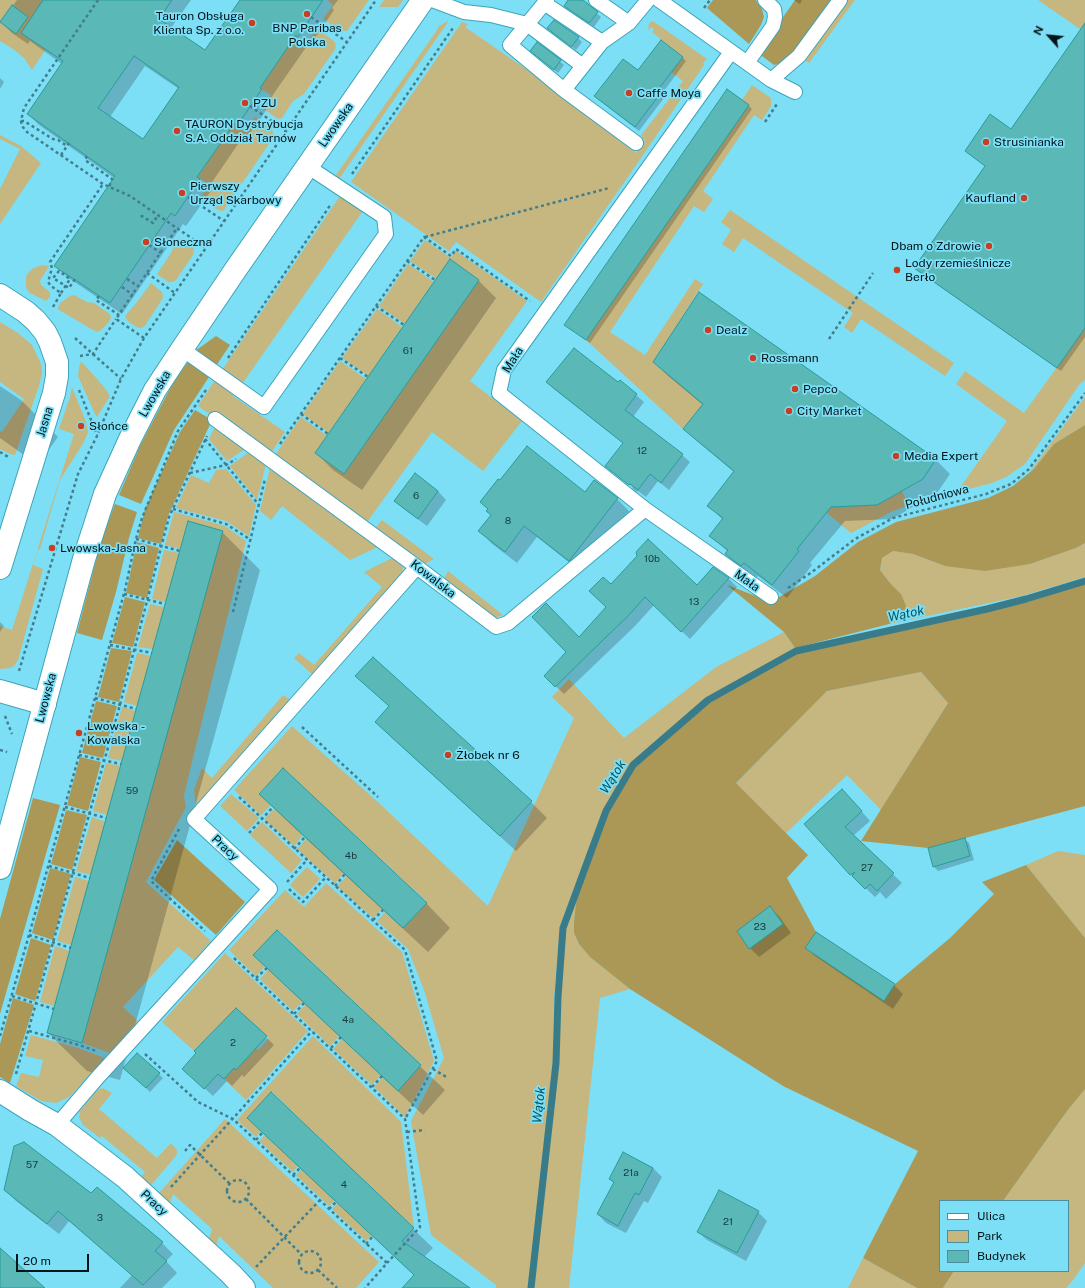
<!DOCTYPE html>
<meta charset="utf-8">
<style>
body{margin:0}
#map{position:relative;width:1085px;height:1288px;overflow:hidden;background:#7ddff6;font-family:"Public Sans",sans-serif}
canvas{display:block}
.legend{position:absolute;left:939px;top:1200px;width:130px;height:72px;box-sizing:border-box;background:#7ddff6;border:1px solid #4b8e9e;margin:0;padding:5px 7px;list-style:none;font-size:12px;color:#011419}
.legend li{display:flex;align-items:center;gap:8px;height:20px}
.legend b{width:20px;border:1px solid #4b8e9e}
.north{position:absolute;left:1029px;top:16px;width:40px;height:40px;-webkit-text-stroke:3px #7ddff6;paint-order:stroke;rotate:297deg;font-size:11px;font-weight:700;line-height:16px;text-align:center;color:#011419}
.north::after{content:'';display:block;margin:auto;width:14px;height:18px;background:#011419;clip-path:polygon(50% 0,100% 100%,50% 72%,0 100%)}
.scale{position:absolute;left:16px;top:1254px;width:73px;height:18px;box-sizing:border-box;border:2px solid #011419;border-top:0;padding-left:5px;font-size:12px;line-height:14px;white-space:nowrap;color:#011419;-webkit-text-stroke:3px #7ddff6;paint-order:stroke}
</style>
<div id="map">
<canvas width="1085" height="1288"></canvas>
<ul class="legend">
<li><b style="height:5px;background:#fff"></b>Ulica</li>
<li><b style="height:11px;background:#c6b67f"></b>Park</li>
<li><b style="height:11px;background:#5ab8b7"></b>Budynek</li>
</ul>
<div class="north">N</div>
<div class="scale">20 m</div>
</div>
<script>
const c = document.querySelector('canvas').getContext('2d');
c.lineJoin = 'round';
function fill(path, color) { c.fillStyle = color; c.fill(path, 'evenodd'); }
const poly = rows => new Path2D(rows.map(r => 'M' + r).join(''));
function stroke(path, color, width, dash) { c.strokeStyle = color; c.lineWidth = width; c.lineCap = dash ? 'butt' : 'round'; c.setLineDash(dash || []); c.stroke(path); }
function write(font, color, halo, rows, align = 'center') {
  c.font = font + ' "Public Sans",sans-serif'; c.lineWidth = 3.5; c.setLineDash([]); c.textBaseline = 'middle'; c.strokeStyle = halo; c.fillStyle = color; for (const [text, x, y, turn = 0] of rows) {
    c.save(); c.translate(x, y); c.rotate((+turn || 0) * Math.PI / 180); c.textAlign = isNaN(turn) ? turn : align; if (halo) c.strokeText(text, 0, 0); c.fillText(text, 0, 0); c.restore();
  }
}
const green = poly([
 [0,0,79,0,32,70,24,58,13,49,0,41],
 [327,0,369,0,347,31,345,31,339,30,323,19,333,5],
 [384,0,403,0,398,7,379,7],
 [847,0,855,0,809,63,803,59],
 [1038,0,1085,0,1085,23,1080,29],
 [448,21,448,22,339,179,336,175,437,30,439,26],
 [653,21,707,59,703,63,704,65,641,158,541,302,456,242,449,251,351,182,462,22,468,24,465,27,526,69,636,153,645,140,641,136,642,134,683,81,671,72,683,57,652,32,654,29,651,27,648,30,649,23],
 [317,28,335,42,336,48,304,94,293,101,282,118,278,119,262,108,271,95,260,88,295,36,306,43],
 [752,85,771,98,771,106,762,120,754,115,703,191,713,199,704,212,694,206,610,332,645,355,695,279,703,284,653,362,828,507,877,505,902,491,909,505,891,512,851,533,700,408,683,429,586,340,749,105,742,100],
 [255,117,272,129,274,135,273,138,224,210,222,211,216,209,200,198,209,185,198,177,233,124,245,132],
 [0,135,21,146,41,163,0,224,0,189,20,149,0,139],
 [342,193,365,208,240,387,220,373],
 [730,210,954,363,945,376,861,319,852,333,844,327,853,313,743,238,734,252,722,244,731,230,721,222],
 [179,238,194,248,193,255,176,280,173,282,168,282,157,274,171,253,177,239],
 [425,240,451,258,456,251,527,301,470,381,522,421,483,471,432,432,365,525,273,458,301,417,327,436,315,453,344,474,479,280,450,259,437,279,410,261],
 [408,264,434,282,405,324,379,306],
 [41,265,49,266,40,281,41,285,49,291,50,294,50,297,46,301,30,293,27,290,26,286,26,276,29,272,32,269],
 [151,283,162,292,163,298,144,327,138,328,129,322,125,317,126,315,137,302],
 [74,295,87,302,94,303,110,314,111,317,109,322,100,331,97,332,93,330,59,310,58,308,60,303,70,296],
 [377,309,402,327,369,376,342,358],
 [0,322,18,333,32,345,41,364,42,373,39,386,15,455,10,454,0,449,0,431,2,432,24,399,0,382],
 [1085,328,1085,380,1079,385,1025,464,1006,477,992,483,957,492,1007,421,956,384,965,371,1024,413],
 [81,361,105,388,110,396,97,417,95,414,78,376,79,367],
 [340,361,366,379,329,433,303,414],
 [217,377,237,391,233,396,285,432,269,456,198,406],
 [72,387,86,422,88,432,84,442,60,480,40,549,38,549,33,565,43,569,18,660,14,666,10,668,0,669,0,626,12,630,74,434,59,429,70,397],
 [1085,397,1085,425,1054,444,1034,469,1029,473],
 [216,424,248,447,227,461,209,439],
 [253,449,267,460,257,500,230,466],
 [271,463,382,545,350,560,282,506,271,520,260,511],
 [226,469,256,505,249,536,226,521,176,508,191,475,209,483,216,470],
 [174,512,225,526,246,541,184,795,186,807,146,882,211,941,194,960,178,947,123,1007,138,1021,110,1053,82,1043,222,531,188,521,180,549,165,545],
 [382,520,434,559,421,566,374,530],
 [1085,543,1085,577,1022,596,889,624,902,618,901,594,890,583,880,570,882,558,893,551,913,554,945,566,1030,564,1076,548],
 [164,550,179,553,166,602,152,599],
 [394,557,401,563,403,568,402,574,314,676,294,658,299,653,314,665,382,587,364,572],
 [448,571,503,615,494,618,442,582],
 [150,604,164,607,153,649,138,647],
 [784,632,795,648,708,698,630,764,603,811,560,927,554,998,553,1063,529,1288,496,1288,496,1285,431,1235,411,1121,444,1058,424,990,408,949,377,921,385,912,403,928,427,902,283,768,259,793,271,805,261,815,234,790,292,726,379,803,488,906,574,718,552,697,569,679,624,738,716,667],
 [137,653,151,656,137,706,124,702],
 [921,672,948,703,881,810,847,775,786,833,736,783,827,691],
 [283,695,289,699,288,705,196,810,194,790,202,768,212,778],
 [122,707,136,711,122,761,108,758],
 [106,763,121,766,107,815,93,811],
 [231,794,259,818,247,831,220,806],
 [275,808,303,835,294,846,264,819],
 [92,817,106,822,91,875,76,871],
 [262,822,302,860,291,873,250,835],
 [307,838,344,873,335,883,297,849],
 [1058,851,1085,855,1085,938,1026,865],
 [307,867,320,879,303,897,290,885],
 [347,876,382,909,373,918,337,886],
 [75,877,89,881,72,945,57,941],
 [326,883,402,952,434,1061,405,1117,374,1087,383,1077,398,1091,421,1065,278,930,253,955,265,966,256,976,229,950,285,890,304,907],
 [577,895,574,921,574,933,579,944,590,957,630,989,600,998,569,1288,533,1288,558,1063,559,998,565,928],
 [55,946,70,951,55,1006,40,1002],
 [225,953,308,1031,246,1100,224,1079,234,1068,236,1070,256,1048,258,1050,269,1038,236,1008,194,1051,162,1022],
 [269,969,303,1002,293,1011,260,979],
 [306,1004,339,1036,330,1046,297,1014],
 [31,1035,78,1048,105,1058,69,1097,56,1103,41,1101,16,1086,21,1073,39,1077,43,1060,25,1056],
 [313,1036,401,1122,414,1228,272,1092,247,1118,261,1131,256,1137,237,1120],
 [342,1039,381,1075,372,1085,333,1049],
 [103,1088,112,1093,99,1109,157,1158,171,1143,177,1150,177,1153,176,1156,151,1185,147,1186,137,1182,145,1172,102,1136,100,1138,83,1125,79,1117,80,1111,98,1090],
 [1085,1089,1085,1263,1073,1280,1066,1288,943,1288,954,1271,1068,1271,1068,1201,1003,1201,1067,1111],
 [225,1119,379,1262,356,1288,273,1288,219,1236,215,1251,207,1245,212,1229,173,1194,168,1209,158,1196,159,1193],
 [265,1135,298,1166,293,1172,259,1141],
 [302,1169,335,1200,329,1206,296,1175],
 [338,1203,372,1235,366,1241,332,1209],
 [863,1258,917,1288,848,1288]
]);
const forest = poly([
 [713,0,756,0,757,2,762,9,764,17,761,25,749,44,707,8],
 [795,0,832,0,796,50,781,63,774,65,758,53],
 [216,336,230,345,216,366,195,351],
 [190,359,211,374,174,430,141,504,119,495,140,446,172,385],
 [195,410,212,420,168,516,161,544,138,538,145,509,180,432],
 [1085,425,1085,543,1076,548,1030,564,985,571,945,566,913,554,893,551,882,558,880,570,890,583,901,594,906,606,902,618,889,624,795,648,784,632,727,585,769,601,774,600,815,576,858,542,896,522,988,498,1013,486,1034,469,1054,444],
 [115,504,137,512,129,538,116,592,102,640,77,633,102,537],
 [137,542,159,548,147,598,126,593],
 [1085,583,1085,806,928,848,861,841,948,703,921,672,827,691,736,783,808,855,787,878,816,932,806,948,884,1001,895,984,950,938,994,894,982,882,1026,865,1085,938,1085,1089,1067,1111,1003,1201,940,1201,940,1271,954,1271,943,1288,917,1288,863,1258,918,1151,783,1086,630,989,590,957,579,944,574,933,574,921,577,895,607,813,634,767,710,702,798,653,920,624,1026,602],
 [125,597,145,602,133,647,112,643],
 [111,648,132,651,119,702,98,697],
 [96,701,117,706,103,758,82,753],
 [80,757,101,762,88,811,67,805],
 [33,798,60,805,0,1014,0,919],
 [66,810,87,815,72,870,51,864],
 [177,840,245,902,216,935,154,880],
 [50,868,71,874,53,940,32,933],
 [31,938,51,945,35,1001,15,994],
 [13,998,34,1005,10,1083,0,1077,0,1044]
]);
const shadow = poly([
 [17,0,191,0,171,28,205,52,240,1,239,0,338,0,332,8,334,10,309,47,307,46,270,99,272,101,261,118,248,136,245,134,208,188,211,191,186,226,183,224,122,314,67,277,56,266,114,178,39,125,28,114,62,64,30,41,28,44,12,33,1,22],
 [145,66,179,89,144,140,110,117],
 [570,0,581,0,601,17,594,27,569,10,565,6],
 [794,0,802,0,800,4],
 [1085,25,1085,337,1061,371,919,272,986,166,966,151,1011,130],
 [548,28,578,38,582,42,576,50],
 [537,43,564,65,558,73,536,55],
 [682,57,686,61,664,91,667,94,639,131,599,100,639,72],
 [0,78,4,82,0,89],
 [748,105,752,109,590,343,570,329,566,325],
 [450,261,479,281,496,298,362,490,333,470,316,453],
 [699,293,936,460,950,474,937,493,892,519,845,521,810,563,812,565,787,598,758,576,755,579,740,568,726,554,728,552,711,536,723,520,709,506,735,473,698,442,684,429,703,405,668,376,654,362],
 [548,382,618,384,636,395,644,402,633,417,682,455,690,462,669,490,658,481,646,497,638,491,637,492,632,488,633,487,613,471,613,473,606,466,624,444,555,390],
 [0,386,21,400,58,437,38,465,0,438],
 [595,481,617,499,629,511,581,572,537,537,517,563,491,543,480,531,492,515,489,510,481,502,585,494],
 [438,491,446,500,427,526,404,509,395,501],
 [222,532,260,570,120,1080,87,1071,48,1033],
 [638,557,697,586,713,568,729,579,737,587,690,639,654,605,635,626,564,694,545,676,607,607,611,585],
 [0,622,4,626,0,632],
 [373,692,531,802,547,818,516,851,392,738,376,722,390,707],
 [260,793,426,903,450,928,428,952,284,818],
 [851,799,870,821,853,836,902,883,886,899,880,892,875,897,851,874,806,824],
 [964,839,969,843,974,860,938,871,934,867,929,849],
 [770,908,779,916,791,933,759,957,750,948],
 [277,931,445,1090,423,1115,279,979,255,955],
 [816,934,894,985,903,994,893,1009,815,956,807,948],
 [266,1037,274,1045,244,1077,242,1075,232,1086,227,1081,213,1096,191,1076],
 [137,1054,163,1078,150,1092,125,1068],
 [271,1093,433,1248,424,1257,467,1288,413,1288,415,1275],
 [624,1153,653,1168,662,1177,648,1203,644,1201,626,1233,606,1223,598,1214,614,1183,610,1179],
 [97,1188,162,1243,173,1254,166,1261,177,1273,162,1288,120,1288,132,1275,69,1221,59,1234,16,1201,5,1190,91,1195],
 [758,1212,767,1221,746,1261,707,1240,698,1232]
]);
const stream = poly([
 [531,1288,556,1063,558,997,563,928,606,811,633,765,708,700,796,651,987,609,1026,599,1085,581]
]);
const building = poly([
 [43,0,172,0,159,19,205,50,240,0,323,0,298,37,296,35,260,88,262,89,237,126,234,124,197,177,200,179,188,197,175,216,171,213,110,303,54,266,115,176,27,114,63,61,21,33,43,0],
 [134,56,179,87,143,139,98,108,134,56],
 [568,0,583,0,598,12,589,23,564,6,568,0],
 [12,5,28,17,16,34,0,22,12,5],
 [554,20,579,37,571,47,547,28,554,20],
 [1085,23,1085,328,1057,368,914,268,985,166,965,151,990,114,1011,129,1085,23],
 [661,40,683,57,660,87,663,90,635,127,594,96,623,59,638,70,661,40],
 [537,42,561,60,554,70,530,51,537,42],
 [727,89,749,105,586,340,564,325,727,89],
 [450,259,479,280,344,474,315,453,450,259],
 [699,292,936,459,923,479,877,505,831,507,797,549,799,551,772,585,744,563,741,566,725,554,728,550,709,536,723,518,707,506,734,471,683,429,703,404,653,362,699,292],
 [574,348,618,382,620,380,637,394,625,410,683,454,661,483,650,474,638,490,630,484,629,485,605,466,623,443,546,382,574,348],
 [527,446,585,492,594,480,618,498,569,561,524,526,505,552,478,531,491,515,486,511,488,509,480,502,498,479,500,480,527,446],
 [415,473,438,491,418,519,394,501,415,473],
 [188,521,223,531,82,1043,47,1033,188,521],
 [648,539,697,585,713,567,729,578,681,632,645,597,627,617,605,638,555,687,544,676,566,652,532,617,546,603,579,637,606,607,589,591,603,577,611,584,637,556,636,552,648,539],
 [373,657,532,801,500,836,375,722,389,706,355,676,373,657],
 [283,768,427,903,403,928,259,794,283,768],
 [842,789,862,811,845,827,894,873,877,891,870,884,865,889,852,876,855,872,850,875,804,824,842,789],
 [965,838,970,856,933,867,928,848,965,838],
 [770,906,783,924,749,949,737,931,770,906],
 [277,930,421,1065,398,1091,253,955,277,930],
 [816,932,895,984,884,1001,805,948,816,932],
 [236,1008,267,1036,236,1070,234,1068,224,1079,218,1074,204,1089,182,1069,196,1053,194,1051,236,1008],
 [137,1053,160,1073,146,1088,123,1068,137,1053],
 [271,1092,414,1228,402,1241,470,1288,402,1288,414,1275,247,1118,271,1092],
 [24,1142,91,1193,97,1187,163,1242,155,1251,167,1261,143,1285,58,1211,47,1224,4,1190,14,1146,24,1142],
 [623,1152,653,1168,639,1195,635,1193,618,1226,597,1214,614,1182,609,1179,623,1152],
 [719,1190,759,1211,737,1253,697,1232,719,1190],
 [0,1248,45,1288,0,1288,0,1248]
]);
const path = poly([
 [98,0,24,108,21,121,22,126,27,132,103,184,130,196,206,248],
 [704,8,710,0],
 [311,17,347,42],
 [250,106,286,131],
 [21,121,24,121,53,139,58,140,67,146,69,143],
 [765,122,777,104],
 [61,155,67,146],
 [87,156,85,160,112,179,109,187],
 [352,174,453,28],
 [188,197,224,221],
 [141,217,142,216,153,223,158,215],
 [425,237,609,188],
 [149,245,161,253],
 [407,261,435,280],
 [147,273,175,293],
 [127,279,138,286],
 [122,287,133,295],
 [61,293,70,279,59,271,53,278,69,288,75,279],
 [99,296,96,300,119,315],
 [376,306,404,325],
 [53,307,61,293,51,286,48,282,52,268,50,262,103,184],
 [75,338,121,379],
 [144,338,116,319,177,228],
 [829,339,873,273],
 [80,356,93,354,116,319],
 [228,358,331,204],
 [340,358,368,377],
 [79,390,97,435],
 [301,414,328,434],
 [205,439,259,505],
 [280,444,424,237,451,256,456,249,530,301],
 [0,452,10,458],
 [190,473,226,465,236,459],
 [173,509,226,524,251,540],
 [136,539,180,551],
 [788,588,812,572,855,539,893,518,986,494,1011,484,1029,469,1085,393],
 [124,594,165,604],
 [233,612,265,479],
 [110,645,152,653],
 [19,671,78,474,97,436,121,379,144,338,376,0],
 [95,698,136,709],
 [5,716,12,734],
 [302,727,378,797],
 [0,750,7,752],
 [79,755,121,764],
 [239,797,405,950,437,1061,405,1119],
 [65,807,106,818],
 [179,829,151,881,205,931],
 [249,833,273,807],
 [294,849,305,837],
 [49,866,90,878],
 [287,882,307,860],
 [335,886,345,874],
 [289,889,303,902,326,877],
 [373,920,383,910],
 [29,935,71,948],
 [234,958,405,1119,420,1227,387,1263],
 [256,978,267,968],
 [12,996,54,1009],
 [294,1014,304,1003],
 [29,1031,79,1045,96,1051],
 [0,1036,29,935,95,698,125,590,136,539,142,518,178,431,206,390],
 [331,1048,341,1037],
 [145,1054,198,1102,233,1119,387,1263,365,1288],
 [433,1069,448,1078],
 [16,1074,118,712,169,517,207,436],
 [372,1087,382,1076],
 [407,1132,425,1130],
 [256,1140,262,1133],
 [185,1151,190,1145,230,1184],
 [293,1175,300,1168],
 '227 1191a11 11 0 1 1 22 0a11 11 0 1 1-22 0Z',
 [171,1187,312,1031],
 [246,1199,302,1255],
 [329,1209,336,1202],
 [366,1244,373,1236],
 '299 1262a11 11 0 1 1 22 0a11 11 0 1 1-22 0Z',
 [256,1267,320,1200],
 [318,1270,337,1288]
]);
const lane = poly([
 [432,0,464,12,491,15,527,24,583,66],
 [547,0,510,45,564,90,602,42,629,23,648,0],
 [596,0,629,23],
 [659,0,771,80,795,92],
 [544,3,602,42],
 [731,52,504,370,499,393,645,509,771,597],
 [747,63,773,26,775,17,774,9,765,0],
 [771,80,799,56,840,0],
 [564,90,636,143],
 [182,349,264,407,386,234,384,217,307,166],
 [215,419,417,567,496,627,508,623,645,509],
 [57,1125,98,1077,270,889,194,819,417,567]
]);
const street = poly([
 [0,295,26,312,36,321,45,332,50,342,57,362,57,376,54,393,0,568],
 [0,691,45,704],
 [0,1091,30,1110,57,1125,125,1177,231,1274,244,1288]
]);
const secondary = poly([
 [0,868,84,559,105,494,130,439,155,390,182,349,236,269,423,0]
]);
const markers = [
 [307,14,4,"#c83e1e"],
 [252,23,4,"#c83e1e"],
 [629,93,4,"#c83e1e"],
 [245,103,4,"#c83e1e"],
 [177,131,4,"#c83e1e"],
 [986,142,4,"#c83e1e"],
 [182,193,4,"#c83e1e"],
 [1024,198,4,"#c83e1e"],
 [146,242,4,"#c83e1e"],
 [989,246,4,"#c83e1e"],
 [897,270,4,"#c83e1e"],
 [708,330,4,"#c83e1e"],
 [753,358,4,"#c83e1e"],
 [795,389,4,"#c83e1e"],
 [789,411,4,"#c83e1e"],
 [81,426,4,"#c83e1e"],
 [896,456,4,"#c83e1e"],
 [52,548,4,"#c83e1e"],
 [79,733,4,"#c83e1e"],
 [448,755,4,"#c83e1e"]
];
const numberNames = [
 ["61",408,351],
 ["12",642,451],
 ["6",416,496],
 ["8",508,521],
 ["10b",652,559],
 ["13",694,602],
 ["59",132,791],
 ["4b",351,856],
 ["27",867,868],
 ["23",760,927],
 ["4a",348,1020],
 ["2",233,1043],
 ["57",32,1165],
 ["21a",631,1173],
 ["4",344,1185],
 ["3",100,1218],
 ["21",728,1222]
];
const poiNames = [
 ["Tauron Obsługa",244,16,"right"],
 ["Klienta Sp. z o.o.",244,30,"right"],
 ["BNP Paribas",307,28,"center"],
 ["Polska",307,42,"center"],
 ["Caffe Moya",637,93],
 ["PZU",253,103],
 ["TAURON Dystrybucja",185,124],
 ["S.A. Oddział Tarnów",185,138],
 ["Strusinianka",994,142],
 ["Pierwszy",190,186],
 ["Urząd Skarbowy",190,200],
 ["Kaufland",1016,198,"right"],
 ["Słoneczna",154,242],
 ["Dbam o Zdrowie",981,246,"right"],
 ["Lody rzemieślnicze",905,263],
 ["Berło",905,277],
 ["Dealz",716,330],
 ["Rossmann",761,358],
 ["Pepco",803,389],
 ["City Market",797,411],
 ["Słońce",89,426],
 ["Media Expert",904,456],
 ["Lwowska-Jasna",60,548],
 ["Lwowska -",87,726],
 ["Kowalska",87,740],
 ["Żłobek nr 6",456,755]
];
const streetNames = [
 ["Lwowska",336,125,-55],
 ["Mała",513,360,-58],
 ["Lwowska",155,394,-60],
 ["Jasna",45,422,-73],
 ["Południowa",937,497,-15],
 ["Kowalska",433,579,38],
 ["Mała",747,581,35],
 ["Lwowska",46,698,-75],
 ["Pracy",225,848,43],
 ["Pracy",154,1203,43]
];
const waterNames = [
 ["Wątok",906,614,-12],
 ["Wątok",613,777,-58],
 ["Wątok",539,1105,-84]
];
fill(green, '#c6b67f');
fill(forest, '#ab9856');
fill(shadow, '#0003');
stroke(stream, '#387c8b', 7);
fill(building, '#5ab8b7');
stroke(building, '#299b9a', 1);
stroke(lane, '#3da4b9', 16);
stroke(street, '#3da4b9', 24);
stroke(secondary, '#3da4b9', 24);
stroke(path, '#427e8d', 2.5, [3, 3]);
stroke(lane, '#fff', 14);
stroke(street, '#fff', 22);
stroke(secondary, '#fff', 22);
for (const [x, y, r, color] of markers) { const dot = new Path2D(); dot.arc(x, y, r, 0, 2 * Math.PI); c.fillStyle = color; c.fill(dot); stroke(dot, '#7ddff6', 1.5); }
write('10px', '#173d40', null, numberNames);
write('12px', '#011419', '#7ddff6', poiNames, 'left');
write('12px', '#011419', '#7ddff6', streetNames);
write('italic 13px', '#025462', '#7ddff6', waterNames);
</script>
